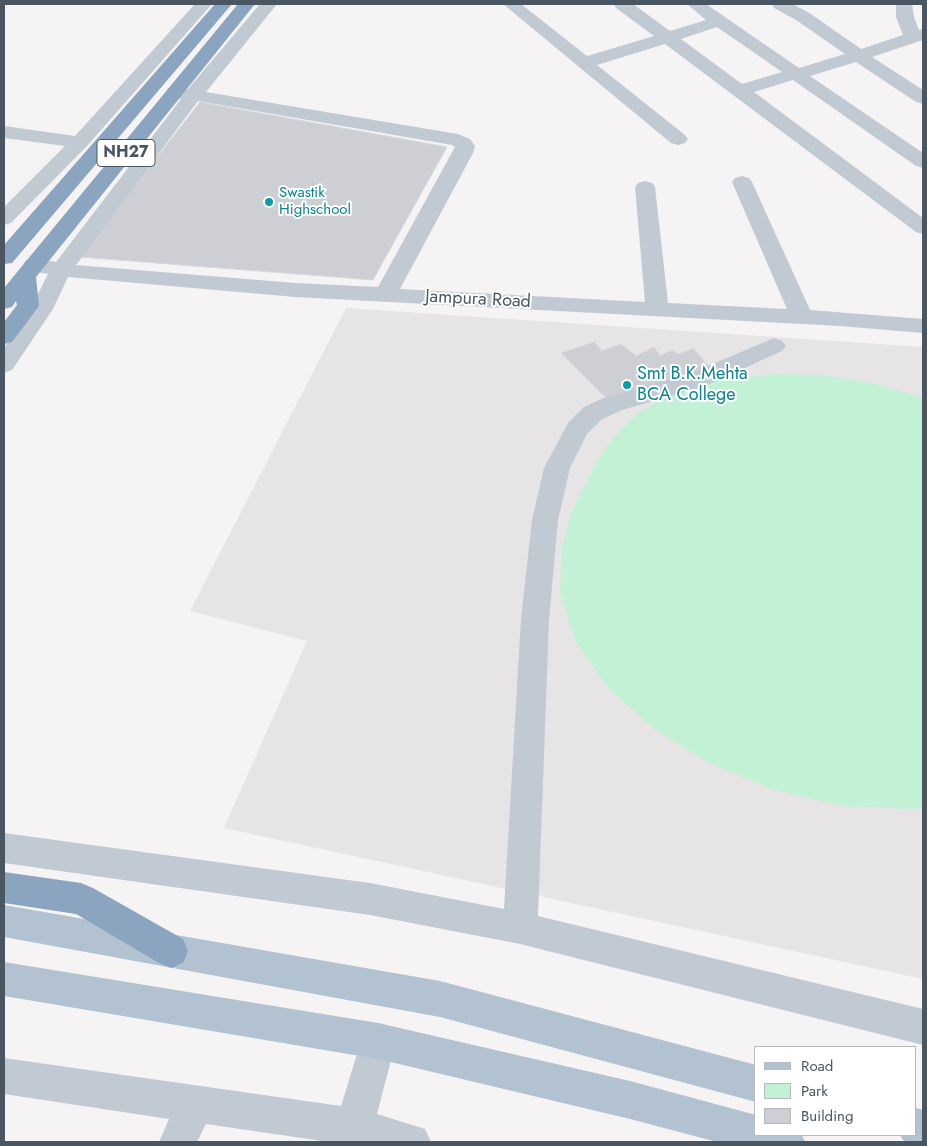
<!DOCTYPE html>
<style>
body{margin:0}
#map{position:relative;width:927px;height:1146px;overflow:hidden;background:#f5f3f3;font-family:Jost,sans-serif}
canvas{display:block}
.frame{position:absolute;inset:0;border:5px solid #4a5661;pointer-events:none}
.legend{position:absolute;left:754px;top:1046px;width:162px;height:90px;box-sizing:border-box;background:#fff;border:1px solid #b7bbc0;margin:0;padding:6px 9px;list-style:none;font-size:15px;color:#4a5661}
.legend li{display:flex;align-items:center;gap:10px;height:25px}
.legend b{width:25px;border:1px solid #b7bbc0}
</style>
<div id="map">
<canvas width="927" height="1146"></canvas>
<div class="frame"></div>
<ul class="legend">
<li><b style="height:6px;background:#b3c2d1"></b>Road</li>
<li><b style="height:14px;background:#c3f1d5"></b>Park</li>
<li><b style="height:14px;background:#cdcfd5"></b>Building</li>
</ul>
</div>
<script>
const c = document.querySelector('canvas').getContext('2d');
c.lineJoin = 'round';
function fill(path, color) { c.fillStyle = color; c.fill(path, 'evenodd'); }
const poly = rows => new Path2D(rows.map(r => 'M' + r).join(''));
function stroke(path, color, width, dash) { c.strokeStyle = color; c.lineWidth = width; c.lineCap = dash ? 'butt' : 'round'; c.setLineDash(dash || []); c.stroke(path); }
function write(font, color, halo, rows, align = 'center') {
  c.font = font + ' Jost,sans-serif'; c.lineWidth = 4; c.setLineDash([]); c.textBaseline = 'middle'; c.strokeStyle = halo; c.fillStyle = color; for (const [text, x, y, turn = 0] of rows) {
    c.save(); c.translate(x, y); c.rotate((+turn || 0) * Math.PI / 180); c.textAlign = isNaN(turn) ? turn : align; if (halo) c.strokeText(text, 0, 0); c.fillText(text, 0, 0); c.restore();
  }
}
const education = poly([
 [346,308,923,347,923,979,224,828,307,641,190,611]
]);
const green = poly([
 [774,374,823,375,872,383,923,398,923,808,913,809,843,806,774,790,709,763,653,728,606,686,575,640,560,593,562,547,573,509,592,470,612,439,639,412,678,392,724,379]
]);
const building = poly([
 [200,102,447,147,373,280,79,257,200,102],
 [594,342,602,351,621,344,636,356,654,347,660,356,672,350,679,354,693,348,710,368,610,402,561,353,594,342]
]);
const minor = poly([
 [195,4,212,4,87,146,11,223,4,225,4,207,65,146,4,138,4,126,75,136,195,4],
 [260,4,277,4,206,92,458,134,470,139,475,146,473,153,400,289,645,302,635,187,638,183,645,181,652,183,655,187,668,303,787,309,732,182,735,178,742,176,749,178,752,182,810,310,923,319,923,333,840,326,295,297,68,277,53,309,12,370,4,373,4,348,31,308,48,274,26,270,23,265,26,260,34,258,56,262,181,99,168,96,166,92,168,88,175,86,188,89,260,4],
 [198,101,452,145,455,147,378,287,295,283,76,265,198,101],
 [503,4,521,4,587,56,654,36,616,8,614,4,633,4,670,31,706,20,687,4,706,4,799,68,845,54,796,20,774,8,772,4,792,4,808,12,861,49,903,35,896,17,896,4,912,4,914,17,919,30,923,29,923,40,872,57,923,90,923,104,916,102,856,62,810,76,923,153,923,168,916,166,793,80,754,92,923,218,923,234,916,232,665,44,597,65,685,135,688,139,685,143,678,145,671,143,503,4],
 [717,27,782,72,742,84,681,39,717,27],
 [774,338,782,341,786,346,782,351,705,386,622,410,602,419,587,434,570,468,558,520,549,619,538,916,923,1009,923,1045,520,944,370,915,4,863,4,833,370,883,504,909,521,619,532,520,544,468,568,423,584,407,604,398,689,374,774,338],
 [378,1023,391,1028,396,1041,377,1114,425,1129,431,1142,329,1142,206,1124,197,1142,159,1142,169,1119,4,1094,4,1058,341,1106,365,1028,378,1023]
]);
const major = poly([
 [4,905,440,981,756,1065,756,1102,440,1017,4,937,4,905],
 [4,962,378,1023,630,1081,756,1115,756,1135,802,1135,805,1142,717,1142,630,1119,378,1059,4,996,4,962],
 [916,1108,923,1110,923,1142,907,1142,903,1140,900,1135,916,1135,916,1108]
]);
const highway = poly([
 [215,4,232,4,12,263,4,264,4,245,215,4],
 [238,4,255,4,36,277,39,306,12,342,4,344,4,322,17,305,16,301,12,307,4,309,4,288,238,4],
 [4,872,81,883,93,888,183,939,188,951,183,963,171,968,159,963,76,914,4,903,4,872]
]);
const markers = [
 [269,202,5,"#0f9aa8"],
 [627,385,5,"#0f9aa8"]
];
const farCulturenames = [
 ["Swastik",279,193],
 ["Highschool",279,210]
];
const shields = [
 [126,153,58]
];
const shieldNames = [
 ["NH27",126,153]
];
const streetNames = [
 ["Jampura Road",478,300,3]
];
const cultureNames = [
 ["Smt B.K.Mehta",637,375],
 ["BCA College",637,396]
];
fill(education, '#e6e4e5');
fill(green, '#c3f1d5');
fill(building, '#cdcfd5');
stroke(building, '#d7d9de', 1);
fill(minor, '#c1cad2');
fill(major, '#b3c2d1');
fill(highway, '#8ba5c1');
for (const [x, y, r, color] of markers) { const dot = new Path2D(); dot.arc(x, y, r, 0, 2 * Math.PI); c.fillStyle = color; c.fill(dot); stroke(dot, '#fff', 2); }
write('15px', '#0d838f', '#fff', farCulturenames, 'left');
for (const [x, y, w] of shields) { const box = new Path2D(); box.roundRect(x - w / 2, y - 13.5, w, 27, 4); c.fillStyle = '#fff'; c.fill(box); stroke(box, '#4a5661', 1); }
write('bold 16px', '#4a5661', null, shieldNames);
write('18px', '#4a5661', '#fff', streetNames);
write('18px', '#0d838f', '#fff', cultureNames, 'left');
</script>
